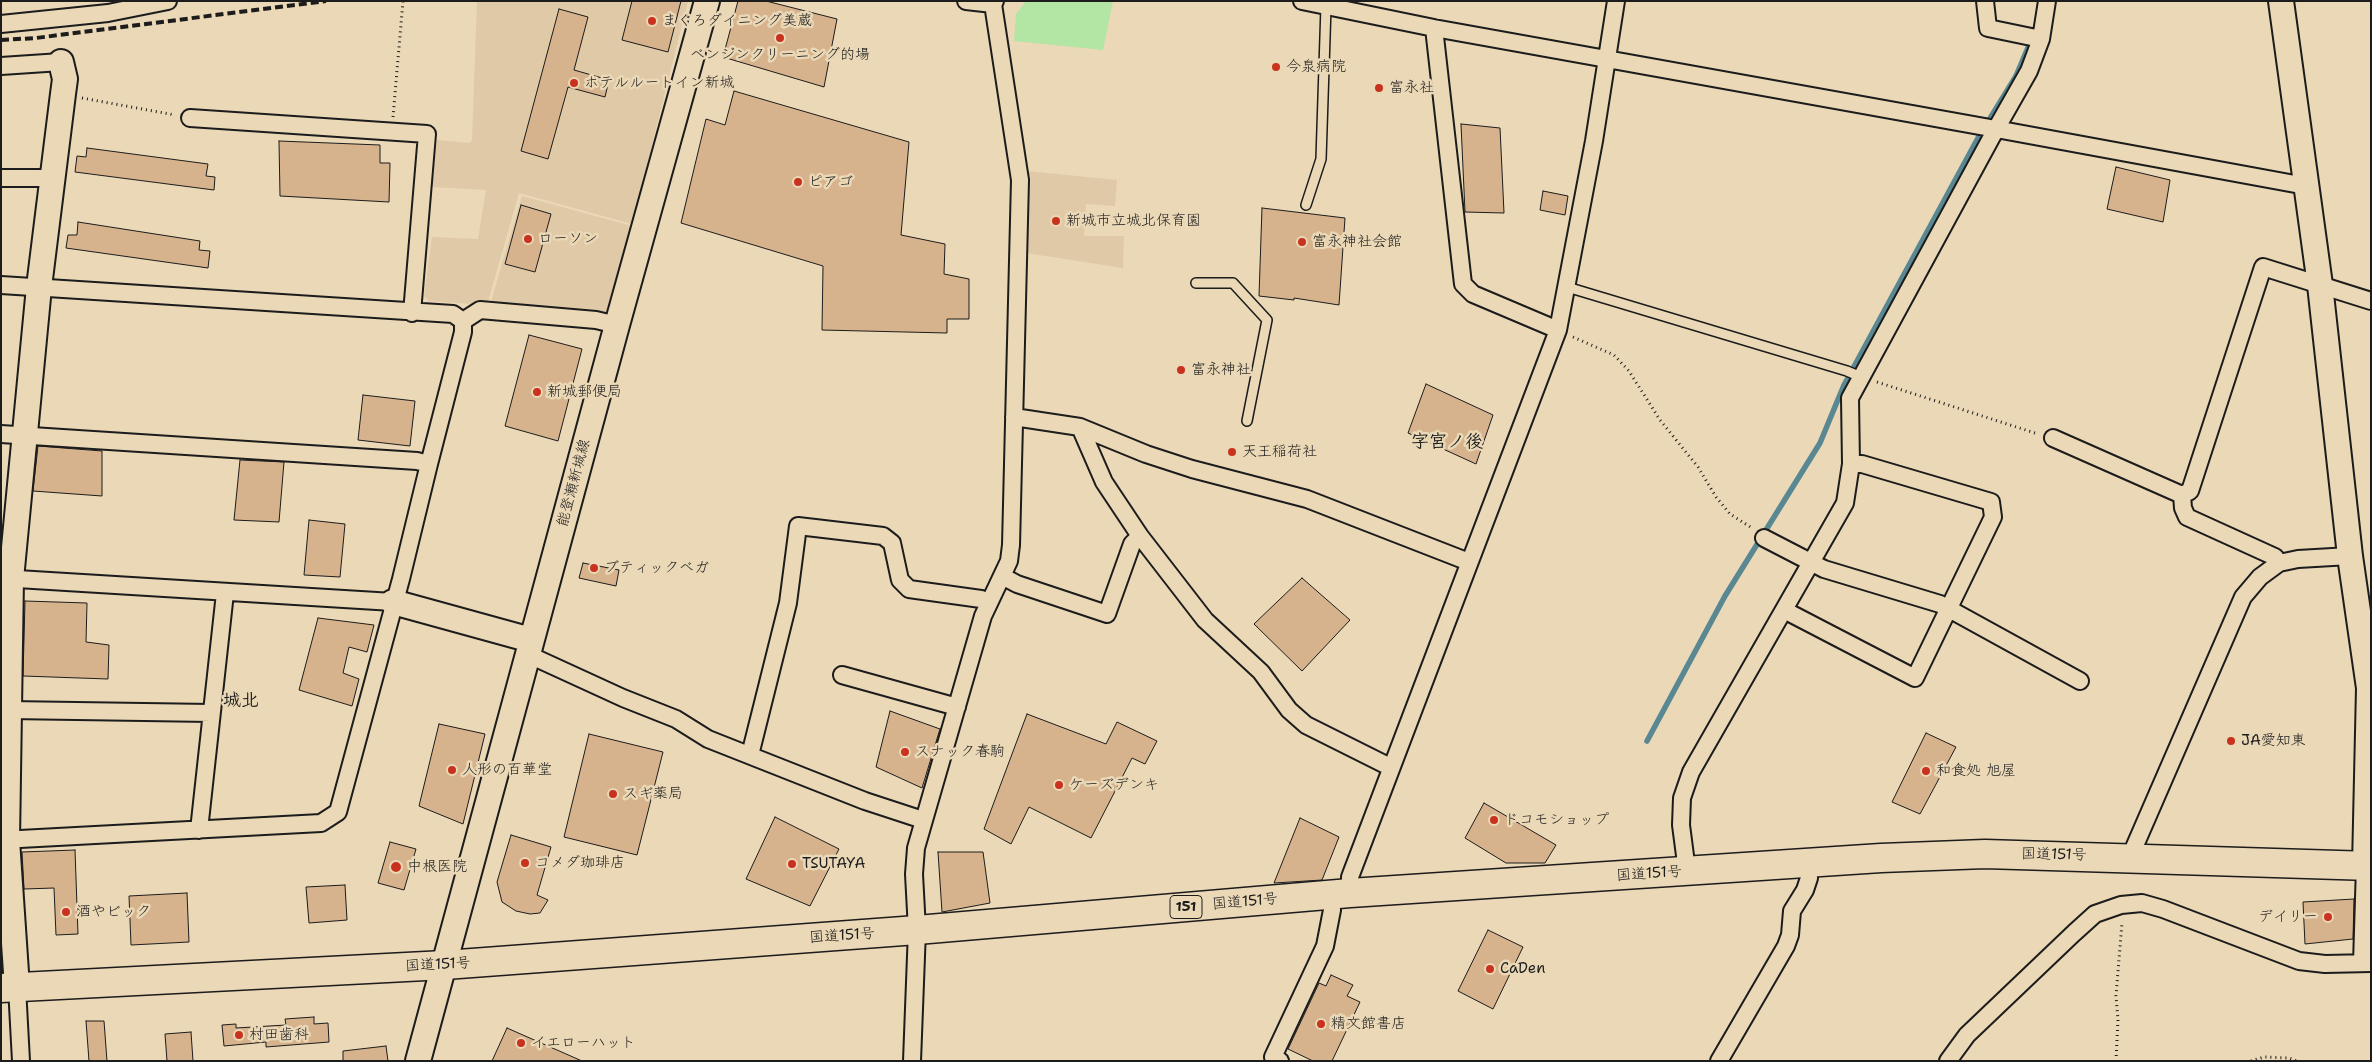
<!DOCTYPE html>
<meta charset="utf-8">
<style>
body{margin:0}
#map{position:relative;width:2372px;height:1062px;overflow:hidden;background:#ead8b6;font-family:"Shantell Sans",sans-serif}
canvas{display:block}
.frame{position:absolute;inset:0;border:2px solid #1c1c1c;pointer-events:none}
</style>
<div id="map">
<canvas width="2372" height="1062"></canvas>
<div class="frame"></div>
</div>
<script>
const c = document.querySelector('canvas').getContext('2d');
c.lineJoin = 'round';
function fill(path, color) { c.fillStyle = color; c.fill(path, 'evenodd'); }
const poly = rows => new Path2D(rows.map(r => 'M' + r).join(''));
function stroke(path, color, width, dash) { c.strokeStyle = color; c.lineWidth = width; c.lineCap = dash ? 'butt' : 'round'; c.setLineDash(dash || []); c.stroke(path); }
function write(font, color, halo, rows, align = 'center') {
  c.font = font + ' "Shantell Sans","Klee One",sans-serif'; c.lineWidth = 5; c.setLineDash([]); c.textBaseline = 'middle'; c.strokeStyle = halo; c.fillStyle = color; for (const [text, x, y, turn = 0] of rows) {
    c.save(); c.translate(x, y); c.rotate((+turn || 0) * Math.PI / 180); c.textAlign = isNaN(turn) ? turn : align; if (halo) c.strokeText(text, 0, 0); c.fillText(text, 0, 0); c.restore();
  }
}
const built = poly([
 [477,1,688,1,632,224,519,193,487,305,429,301,424,296,432,237,478,239,486,190,432,187,437,140,470,143,472,140],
 [1027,171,1117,180,1115,206,1086,204,1084,236,1124,236,1123,268,1026,253],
 [522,196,632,226,607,315,490,305]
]);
const green = poly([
 [1026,1,1113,1,1103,50,1014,41,1016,14]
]);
const stream = poly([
 [1647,741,1725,596,1820,443,1844,385,1978,138,2016,76,2032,38]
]);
const building = poly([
 [632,1,681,1,668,52,622,40,632,1],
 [738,1,766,1,837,19,824,87,723,57,738,1],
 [559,9,588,17,574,70,609,80,605,97,568,87,548,159,521,151,559,9],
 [734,91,909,142,901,235,945,244,944,274,969,279,969,319,947,319,947,333,822,330,823,266,681,223,706,119,725,125,734,91],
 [1461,124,1500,128,1504,213,1465,212,1461,124],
 [279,141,380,145,380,163,390,163,389,202,280,196,279,141],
 [87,148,208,164,206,176,215,177,214,190,75,172,77,156,86,157,87,148],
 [2116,167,2170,180,2163,222,2107,209,2116,167],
 [1543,191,1568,196,1565,215,1540,210,1543,191],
 [521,205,551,214,535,272,505,264,521,205],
 [1262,208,1345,218,1339,305,1294,298,1294,300,1259,296,1262,208],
 [78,222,200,241,199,250,210,251,208,268,66,248,68,235,77,235,78,222],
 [529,335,582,349,558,441,505,426,529,335],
 [1426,384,1493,415,1476,464,1408,433,1426,384],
 [363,395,415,401,410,446,358,440,363,395],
 [38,446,102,451,102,496,33,491,38,446],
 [240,460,284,462,279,522,234,520,240,460],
 [309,520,345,524,340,577,304,575,309,520],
 [583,563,619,570,616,586,579,578,583,563],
 [1302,578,1350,620,1302,671,1254,624,1302,578],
 [25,601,87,603,86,642,109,645,108,679,23,676,25,601],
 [318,618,374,625,367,652,349,647,343,673,359,679,352,706,299,690,318,618],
 [890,711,940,729,922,788,876,767,890,711],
 [1027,714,1106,744,1117,722,1157,741,1145,764,1132,758,1091,838,1029,807,1011,844,984,829,1027,714],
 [439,724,485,734,463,824,419,806,439,724],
 [1926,733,1956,747,1920,814,1892,802,1926,733],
 [589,734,663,752,637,855,564,837,589,734],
 [1484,803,1556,845,1545,863,1506,863,1465,838,1484,803],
 [775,817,839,849,810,906,746,879,775,817],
 [1300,818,1339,837,1322,880,1274,883,1300,818],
 [511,835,551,847,537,895,548,900,540,913,530,914,516,911,502,902,497,882,511,835],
 [390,842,416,849,404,890,378,883,390,842],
 [75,850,78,934,56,935,54,888,24,889,22,852,75,850],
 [938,852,983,852,990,903,942,912,938,852],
 [345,885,347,920,309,923,306,887,345,885],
 [187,893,189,942,131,945,129,896,187,893],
 [2354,899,2353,939,2305,944,2303,902,2354,899],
 [1488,930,1523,947,1493,1009,1458,991,1488,930],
 [1331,975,1353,985,1347,996,1360,1002,1332,1061,1313,1061,1288,1049,1319,983,1326,986,1331,975],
 [314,1017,314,1024,328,1023,329,1042,266,1047,266,1042,224,1046,222,1025,236,1024,236,1028,286,1025,285,1019,314,1017],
 [86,1021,104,1021,107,1061,89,1061,86,1021],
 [507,1028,582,1061,492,1061,507,1028],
 [191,1032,193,1061,167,1061,165,1034,191,1032],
 [386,1046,388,1061,343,1061,343,1051,386,1046]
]);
const path = poly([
 [82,98,175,115],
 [393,117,403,1],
 [1573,337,1614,355,1629,371,1660,420,1698,467,1716,497,1730,514,1752,528],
 [1877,382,2038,434],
 [2116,1061,2118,1020,2116,996,2122,923],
 [2251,1061,2264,1057,2289,1058,2297,1061]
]);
const lane = poly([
 [1306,205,1321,159,1326,6],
 [1196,283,1233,283,1267,320,1247,421],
 [1567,287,1847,371,1861,377]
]);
const street = poly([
 [966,1,993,4],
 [1302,1,1434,28,1996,129,1850,398,1851,464,1845,503,1691,772,1682,798,1681,825,1687,871],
 [1985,1,1988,28,2041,39],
 [2047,1,2041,39,2029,71,1996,129,2306,186],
 [1,24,108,13,168,1],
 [1434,28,1463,284,1473,294,1558,330],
 [1,66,61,62],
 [190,118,427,134,412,313],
 [1,178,52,178],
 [1,285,453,314,463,321,463,332,429,464],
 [463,321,480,310,596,320,617,325],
 [1014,417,1080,427,1104,482,1140,536,1205,620,1261,672,1289,710,1306,725,1390,767],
 [1080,427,1146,454,1192,469,1307,499,1469,562],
 [1,434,417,461,429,464,401,579,338,812,321,823,1,840],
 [2053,438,2182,495,2183,508,2187,517,2275,557,2279,563],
 [2182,495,2190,491,2263,267,2371,301],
 [1764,538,1824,569,1940,604,2080,681],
 [1002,576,1017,584,1107,614,1132,544,1140,536],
 [1,578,393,602],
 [1784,610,1915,678,1993,517,1991,502,1862,464,1851,464],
 [527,654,623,698,676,719,708,739,865,801,923,820],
 [842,675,957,707],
 [9,710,211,713],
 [750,755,788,603,798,526,883,536,892,543,900,580,909,589,981,599,989,603],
 [199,830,225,593],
 [2130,857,2243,597,2260,577,2279,563,2298,559,2350,556],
 [1350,893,1350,877,1558,330,1594,141,1616,1],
 [2362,963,2365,866],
 [17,987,21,1061],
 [912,1061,917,930,914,874,916,848,983,616,1009,561,1011,545,1020,180,993,4,995,1],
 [1280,1061,1273,1057,1325,946,1332,910,1331,895],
 [1719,1061,1786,946,1790,935,1792,911,1805,890,1809,878,1808,863],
 [1948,1061,1967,1035,2074,933,2095,914,2121,905,2142,903,2163,909,2299,961,2325,964,2371,963]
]);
const secondary = poly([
 [2281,1,2320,285,2350,556,2369,688,2365,866],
 [393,602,531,640],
 [17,987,7,840,11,579,39,287,63,94,65,79,61,62],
 [418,1061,617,325,707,1]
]);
const highway = poly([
 [1,988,445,965,917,930,1350,893,1881,858,1985,854,2371,866]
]);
const rail = poly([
 [1,40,36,38,326,1]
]);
const markers = [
 [652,21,5,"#c8321e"],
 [780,38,5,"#c8321e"],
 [1276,67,5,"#c8321e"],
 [574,83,5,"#c8321e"],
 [1379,88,5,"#c8321e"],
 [798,182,5,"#c8321e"],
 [1056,221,5,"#c8321e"],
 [528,239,5,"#c8321e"],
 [1302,242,5,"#c8321e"],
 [1181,370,5,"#c8321e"],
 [537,392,5,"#c8321e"],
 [1232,452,5,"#c8321e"],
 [594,568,5,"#c8321e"],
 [2231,741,5,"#c8321e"],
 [905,752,5,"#c8321e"],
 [452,770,5,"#c8321e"],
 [1926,771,5,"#c8321e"],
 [1059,785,5,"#c8321e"],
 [613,794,5,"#c8321e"],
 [1494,820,5,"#c8321e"],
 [525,863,5,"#c8321e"],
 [792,864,5,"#c8321e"],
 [396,867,6,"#c8321e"],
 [66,912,5,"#c8321e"],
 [2328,917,5,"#c8321e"],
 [1490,969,5,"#c8321e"],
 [1321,1024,5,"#c8321e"],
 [239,1035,5,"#c8321e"],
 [521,1043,5,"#c8321e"]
];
const shields = [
 [1186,907,32]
];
const shieldNames = [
 ["151",1186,907]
];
const poiNames = [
 ["まぐろダイニング美蔵",662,21],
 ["ベンジンクリーニング的場",780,55,"center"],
 ["今泉病院",1286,67],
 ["ホテルルートイン新城",584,83],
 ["富永社",1389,88],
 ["ピアゴ",808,182],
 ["新城市立城北保育園",1066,221],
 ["ローソン",538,239],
 ["富永神社会館",1312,242],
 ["富永神社",1191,370],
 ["新城郵便局",547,392],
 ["天王稲荷社",1242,452],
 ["ブティックベガ",604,568],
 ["JA愛知東",2241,741],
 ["スナック春駒",915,752],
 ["人形の百華堂",462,770],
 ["和食処 旭屋",1936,771],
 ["ケーズデンキ",1069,785],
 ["スギ薬局",623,794],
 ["ドコモショップ",1504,820],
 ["コメダ珈琲店",535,863],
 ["TSUTAYA",802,864],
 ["中根医院",407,867],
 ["酒やビック",76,912],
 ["デイリー",2318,917,"right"],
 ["CaDen",1500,969],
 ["精文館書店",1331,1024],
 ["村田歯科",249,1035],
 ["イエローハット",531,1043]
];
const streetNames = [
 ["能登瀬新城線",574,483,-75],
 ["国道151号",2054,855,1],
 ["国道151号",1649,874,-4],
 ["国道151号",1245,902,-5],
 ["国道151号",842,936,-4],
 ["国道151号",438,965,-3]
];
const quarterNames = [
 ["字宮ノ後",1447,442],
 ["城北",241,701]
];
fill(built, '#e0c9a7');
fill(green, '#b3e5a5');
stroke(stream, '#598792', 5.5);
fill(building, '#d6b38d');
stroke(building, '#1c1c1c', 1);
stroke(lane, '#1c1c1c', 12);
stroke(street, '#1c1c1c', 20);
stroke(secondary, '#1c1c1c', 28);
stroke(highway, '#1c1c1c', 31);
stroke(path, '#1c1c1c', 3, [1, 4]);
stroke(lane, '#ead8b6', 9);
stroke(street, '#ead8b6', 16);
stroke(secondary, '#ead8b6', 24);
stroke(highway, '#ead8b6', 28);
stroke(rail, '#1c1c1c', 4, [8, 4]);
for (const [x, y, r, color] of markers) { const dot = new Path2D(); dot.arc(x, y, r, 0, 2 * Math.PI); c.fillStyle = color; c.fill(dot); stroke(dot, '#ead8b6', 2); }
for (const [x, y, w] of shields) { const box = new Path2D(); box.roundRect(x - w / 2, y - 11.5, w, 23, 4); c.fillStyle = '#ead8b6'; c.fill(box); stroke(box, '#1c1c1c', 1); }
write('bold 14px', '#1c1c1c', null, shieldNames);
write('15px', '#1c1c1c', '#ead8b6', poiNames, 'left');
write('15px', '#1c1c1c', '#ead8b6', streetNames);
write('bold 18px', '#1c1c1c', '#ead8b6', quarterNames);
</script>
